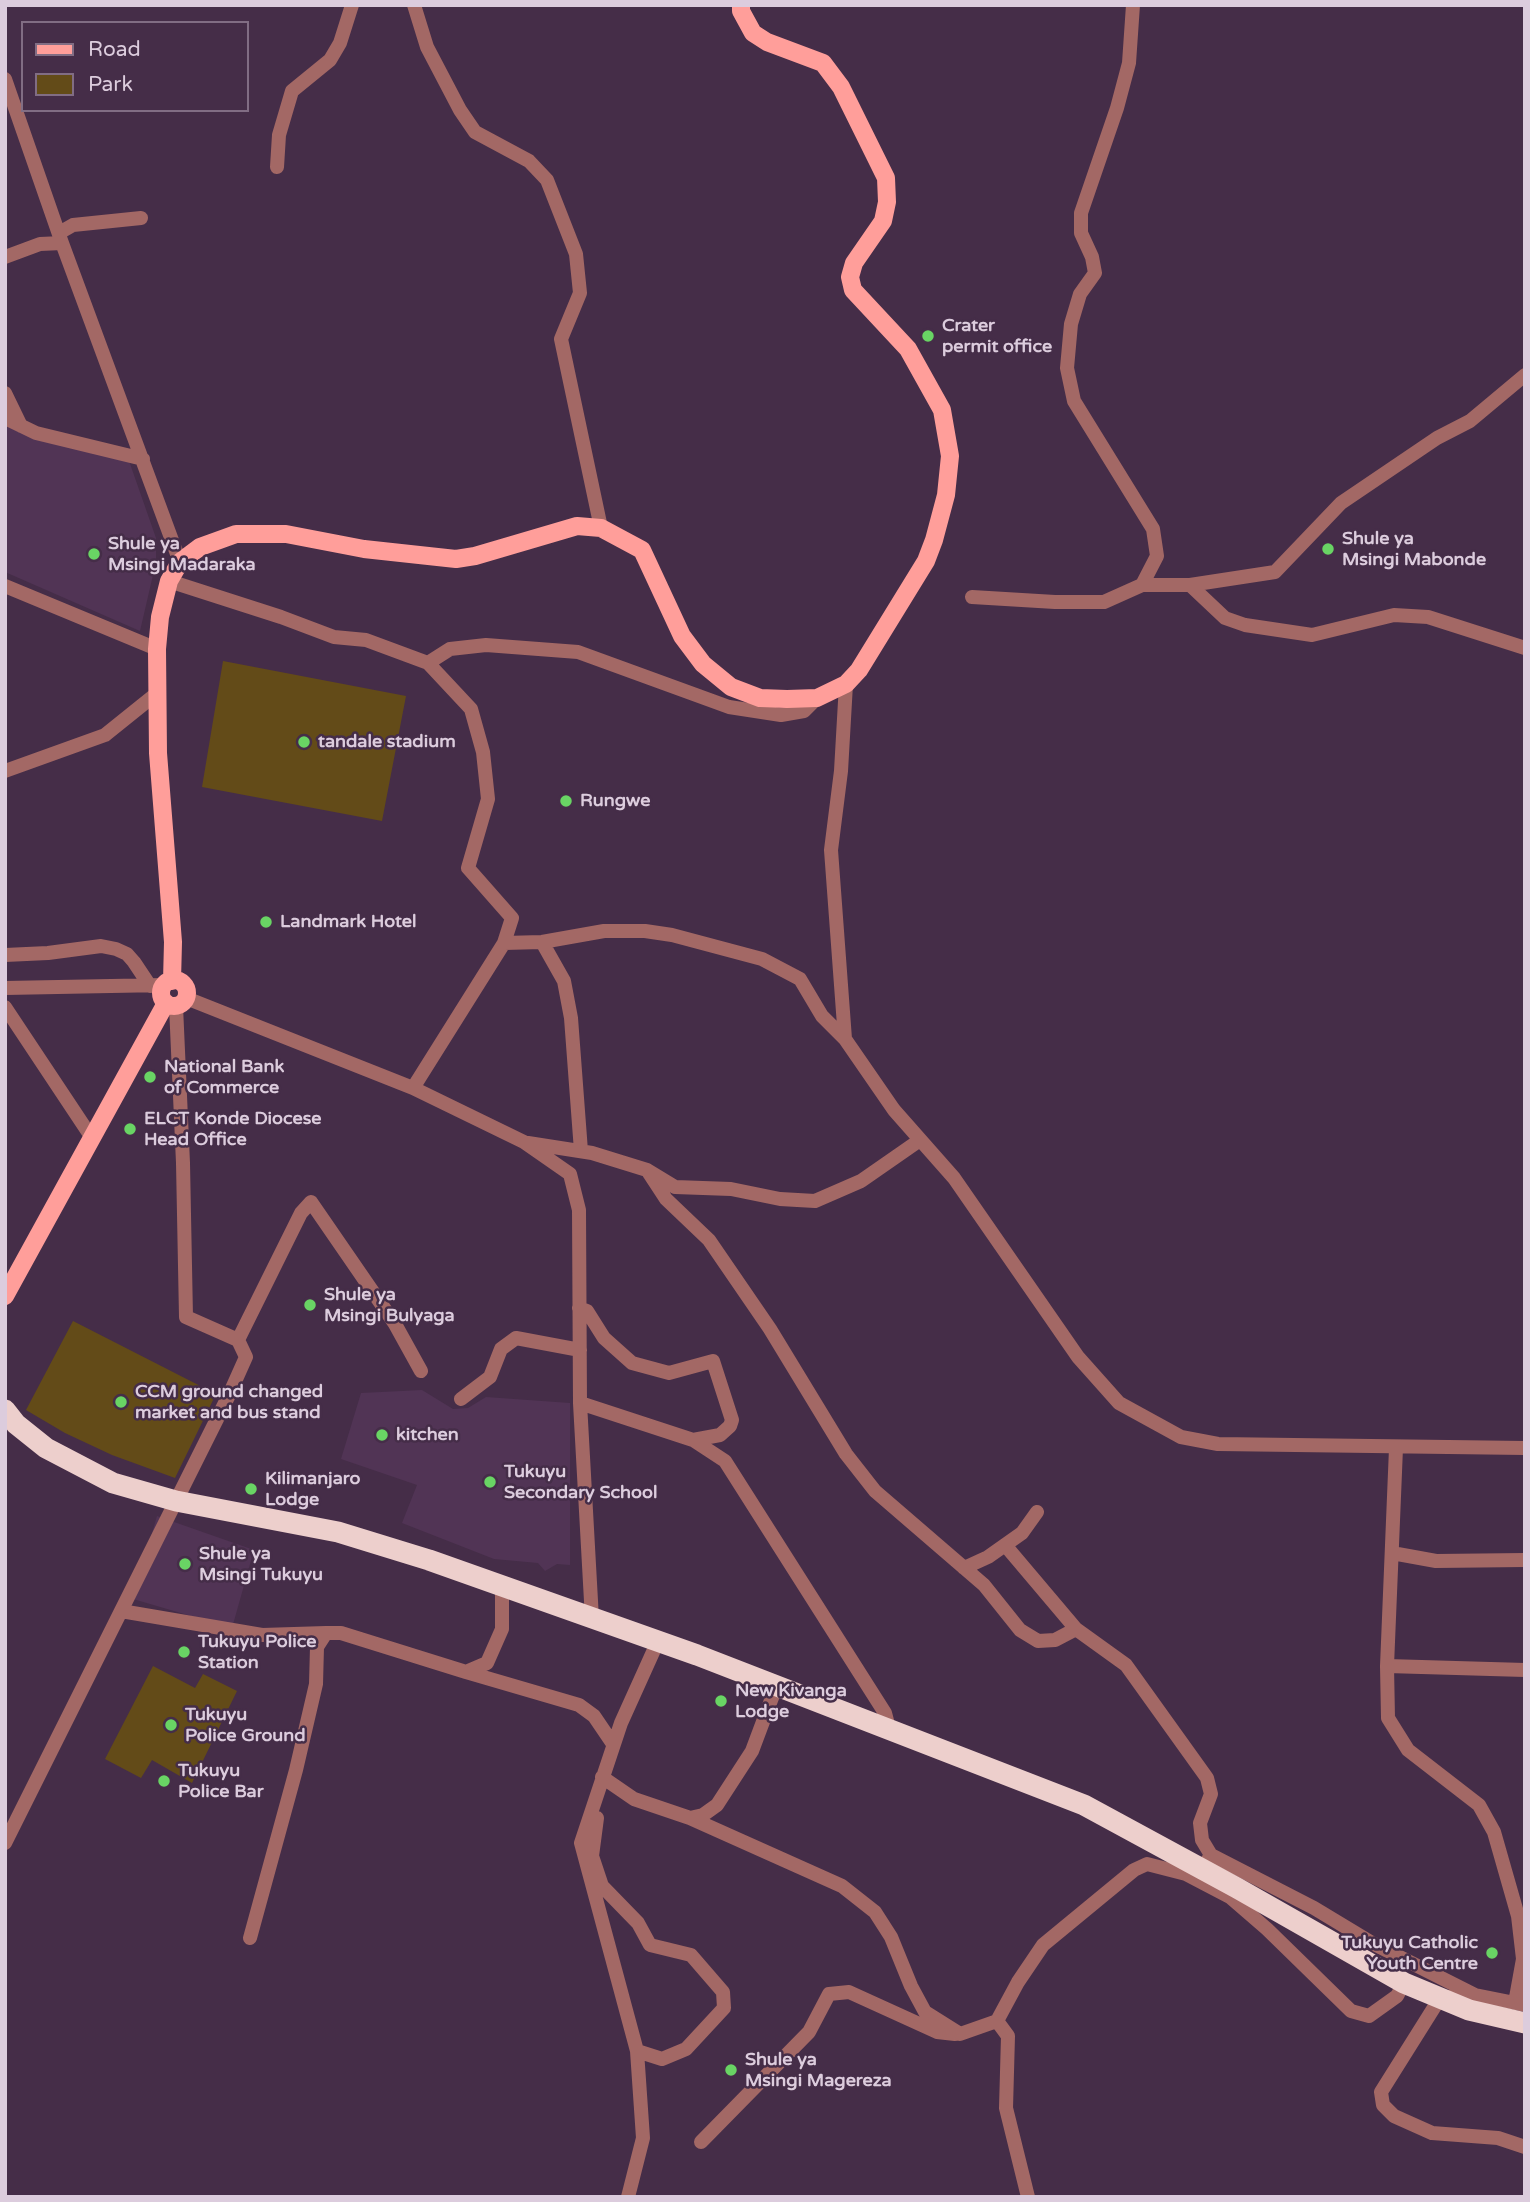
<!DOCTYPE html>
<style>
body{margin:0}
#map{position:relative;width:1530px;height:2202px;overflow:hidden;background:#452d48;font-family:"Varela Round",sans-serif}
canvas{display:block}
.frame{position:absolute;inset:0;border:7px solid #dcccdd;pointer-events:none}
.legend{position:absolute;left:21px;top:21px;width:228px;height:91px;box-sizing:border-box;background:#452d48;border:2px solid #816d84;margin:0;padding:9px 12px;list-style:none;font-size:21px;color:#dcccdd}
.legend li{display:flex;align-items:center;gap:14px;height:35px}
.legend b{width:35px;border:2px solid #816d84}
</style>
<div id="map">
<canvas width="1530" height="2202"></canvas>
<div class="frame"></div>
<ul class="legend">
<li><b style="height:9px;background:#ff9e9a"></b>Road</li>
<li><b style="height:19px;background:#634b18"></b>Park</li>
</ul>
</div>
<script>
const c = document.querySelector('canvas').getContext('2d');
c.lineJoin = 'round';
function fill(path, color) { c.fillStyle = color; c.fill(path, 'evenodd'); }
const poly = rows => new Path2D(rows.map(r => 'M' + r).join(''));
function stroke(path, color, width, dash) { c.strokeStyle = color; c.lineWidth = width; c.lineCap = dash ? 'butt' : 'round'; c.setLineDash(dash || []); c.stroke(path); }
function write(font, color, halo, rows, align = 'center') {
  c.font = font + ' "Varela Round",sans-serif'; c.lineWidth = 5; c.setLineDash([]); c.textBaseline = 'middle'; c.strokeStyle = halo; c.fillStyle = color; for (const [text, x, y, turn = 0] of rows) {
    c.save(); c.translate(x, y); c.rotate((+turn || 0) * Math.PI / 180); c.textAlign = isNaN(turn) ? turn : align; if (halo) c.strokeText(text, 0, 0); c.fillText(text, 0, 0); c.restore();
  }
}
const built = poly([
 [5,425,128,458,156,538,156,562,140,631,5,572],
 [422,1390,453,1409,468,1408,486,1397,570,1403,570,1565,557,1564,545,1571,538,1563,494,1559,402,1523,417,1485,341,1459,361,1393],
 [157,1516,254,1550,232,1628,133,1599]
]);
const green = poly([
 [223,661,406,696,382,821,202,787],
 [73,1321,216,1394,175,1478,112,1455,65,1433,26,1410],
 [153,1666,195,1688,203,1674,237,1691,192,1783,152,1760,141,1778,105,1759]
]);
const minor = poly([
 [414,5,427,47,460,110,475,132,529,161,547,180,576,254,580,293,561,339,601,528],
 [1133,5,1129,63,1117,108,1081,213,1081,233,1092,257,1095,273,1080,294,1071,324,1067,368,1074,401,1153,529,1157,556,1142,585],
 [5,79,62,243,180,562],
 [277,167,279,135,292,91,330,60,340,43,352,5],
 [59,233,73,225,141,218],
 [5,257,40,244,62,243],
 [5,393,21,426],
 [5,418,36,433,143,459],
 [169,581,281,617,334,637,366,640,428,663,471,709,483,752,488,799,468,868,512,918,504,943,413,1088],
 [1190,585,1225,618,1245,625,1312,635,1394,615,1428,617,1525,648],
 [5,586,157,649],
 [972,597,1055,602,1104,602,1142,585,1190,585,1275,572,1341,503,1437,438,1470,421,1525,375],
 [428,663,450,649,486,645,578,652,729,707,781,715,804,711,817,698],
 [5,771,105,735,156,694],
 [542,942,564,981,571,1018,581,1151],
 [504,943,542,942,604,931,645,931,672,935,762,959,800,979,822,1016,845,1039,894,1110,954,1178,1078,1357,1119,1403,1181,1437,1218,1444,1525,1448],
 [5,955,48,953,101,946,116,949,127,954,134,962,150,986],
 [5,988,164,985],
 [186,998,413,1088,524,1142,570,1174,579,1210,580,1403,592,1619],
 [5,1007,92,1138],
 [845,1039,831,850,841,771,846,684],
 [528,1143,592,1153,647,1170,675,1187,731,1189,780,1199,815,1201,861,1181,920,1140],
 [647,1170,666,1199,709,1240,770,1329,846,1454,875,1491,984,1585,1020,1630,1038,1641,1055,1640,1076,1629],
 [579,1308,587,1311,604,1338,632,1363,669,1373,713,1361,732,1420,730,1426,720,1435,693,1440],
 [238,1340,301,1213,311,1202,395,1324,421,1371],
 [461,1399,490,1377,501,1349,516,1338,580,1350],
 [580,1403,693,1440,725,1461,885,1713,890,1732],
 [1396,1448,1387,1666,1388,1718,1408,1750,1479,1805,1494,1832,1518,1916,1523,1959,1515,2003],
 [1005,1545,1076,1629,1126,1665,1207,1778,1211,1794,1200,1823,1202,1840,1211,1855,1202,1869],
 [1392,1553,1436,1561,1525,1560],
 [964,1568,988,1557,1022,1533,1037,1512],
 [121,1611,262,1635,326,1633],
 [1387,1666,1525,1670],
 [466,1672,579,1705,594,1716,613,1744],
 [602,1777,634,1799,690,1818,842,1886,875,1912,891,1937,911,1986,925,2012,960,2034,997,2021,1018,1982,1043,1945,1134,1870,1147,1864,1186,1874,1230,1897,1237,1888],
 [597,1818,592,1856,602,1886,638,1923,650,1945,691,1955,723,1992,724,2008,686,2049,662,2059,637,2051],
 [690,1818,703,1815,717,1805,752,1751,776,1687],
 [5,1843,229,1395,246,1357,238,1340,186,1317,183,1163,176,1006],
 [1211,1855,1314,1908,1372,1943,1475,1995],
 [1230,1897,1267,1929,1351,2011,1369,2016,1397,1996,1404,1983],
 [250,1938,296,1770,316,1684,317,1647,326,1633,341,1633,466,1672,487,1663,502,1629,502,1586],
 [1525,2005,1475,1995,1440,1998,1381,2092,1383,2105,1394,2116,1432,2133,1498,2138,1525,2147],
 [997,2021,1008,2036,1006,2108,1028,2197],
 [701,2142,809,2032,829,1994,849,1992,937,2032,955,2034],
 [628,2197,643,2138,637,2051,581,1843,621,1723,658,1641]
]);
const major = poly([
 '161 993a13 13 0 1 1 26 0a13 13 0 1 1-26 0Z',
 [172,981,173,942,158,753,157,649,160,617,169,581,180,562,200,547,236,534,286,534,364,549,456,559,475,556,577,526,601,528,642,550,682,636,703,664,731,687,760,698,787,699,817,698,846,684,859,670,926,561,934,540,946,495,950,456,942,410,908,349,853,290,850,277,854,263,883,221,887,202,886,178,841,87,823,63,767,42,753,33,741,11,741,5],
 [5,1296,166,1003]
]);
const highway = poly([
 [5,1410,16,1424,46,1448,113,1483,176,1501,338,1532,429,1560,697,1655,1084,1805,1237,1888,1404,1983,1469,2010,1525,2023]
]);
const markers = [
 [928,336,7,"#69d464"],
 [1328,549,7,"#69d464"],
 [94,554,7,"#69d464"],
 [304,742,7,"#69d464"],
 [566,801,7,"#69d464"],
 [266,922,7,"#69d464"],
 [150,1077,7,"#69d464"],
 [130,1129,7,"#69d464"],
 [310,1305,7,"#69d464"],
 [121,1402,7,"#69d464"],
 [382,1435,7,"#69d464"],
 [490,1482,7,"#69d464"],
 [251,1489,7,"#69d464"],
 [185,1564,7,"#69d464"],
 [184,1652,7,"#69d464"],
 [721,1701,7,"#69d464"],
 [171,1725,7,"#69d464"],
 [164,1781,7,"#69d464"],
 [1492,1953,7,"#69d464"],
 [731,2070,7,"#69d464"]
];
const poiNames = [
 ["Crater",942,326],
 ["permit office",942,347],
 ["Shule ya",1342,539],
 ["Msingi Mabonde",1342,560],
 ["Shule ya",108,544],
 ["Msingi Madaraka",108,565],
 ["tandale stadium",318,742],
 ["Rungwe",580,801],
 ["Landmark Hotel",280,922],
 ["National Bank",164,1067],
 ["of Commerce",164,1088],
 ["ELCT Konde Diocese",144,1119],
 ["Head Office",144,1140],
 ["Shule ya",324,1295],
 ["Msingi Bulyaga",324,1316],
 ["CCM ground changed",135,1392],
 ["market and bus stand",135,1413],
 ["kitchen",396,1435],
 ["Tukuyu",504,1472],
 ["Secondary School",504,1493],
 ["Kilimanjaro",265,1479],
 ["Lodge",265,1500],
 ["Shule ya",199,1554],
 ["Msingi Tukuyu",199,1575],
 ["Tukuyu Police",198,1642],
 ["Station",198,1663],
 ["New Kivanga",735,1691],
 ["Lodge",735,1712],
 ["Tukuyu",185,1715],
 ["Police Ground",185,1736],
 ["Tukuyu",178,1771],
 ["Police Bar",178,1792],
 ["Tukuyu Catholic",1478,1943,"right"],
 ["Youth Centre",1478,1964,"right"],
 ["Shule ya",745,2060],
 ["Msingi Magereza",745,2081]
];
fill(built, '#513455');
fill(green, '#634b18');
stroke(minor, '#a36865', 14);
stroke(major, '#ff9e9a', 18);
stroke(highway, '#edcfcc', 21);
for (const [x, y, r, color] of markers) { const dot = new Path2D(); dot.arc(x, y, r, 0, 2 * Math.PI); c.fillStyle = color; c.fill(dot); stroke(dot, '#452d48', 2.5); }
write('bold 18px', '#dcccdd', '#452d48', poiNames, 'left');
</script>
